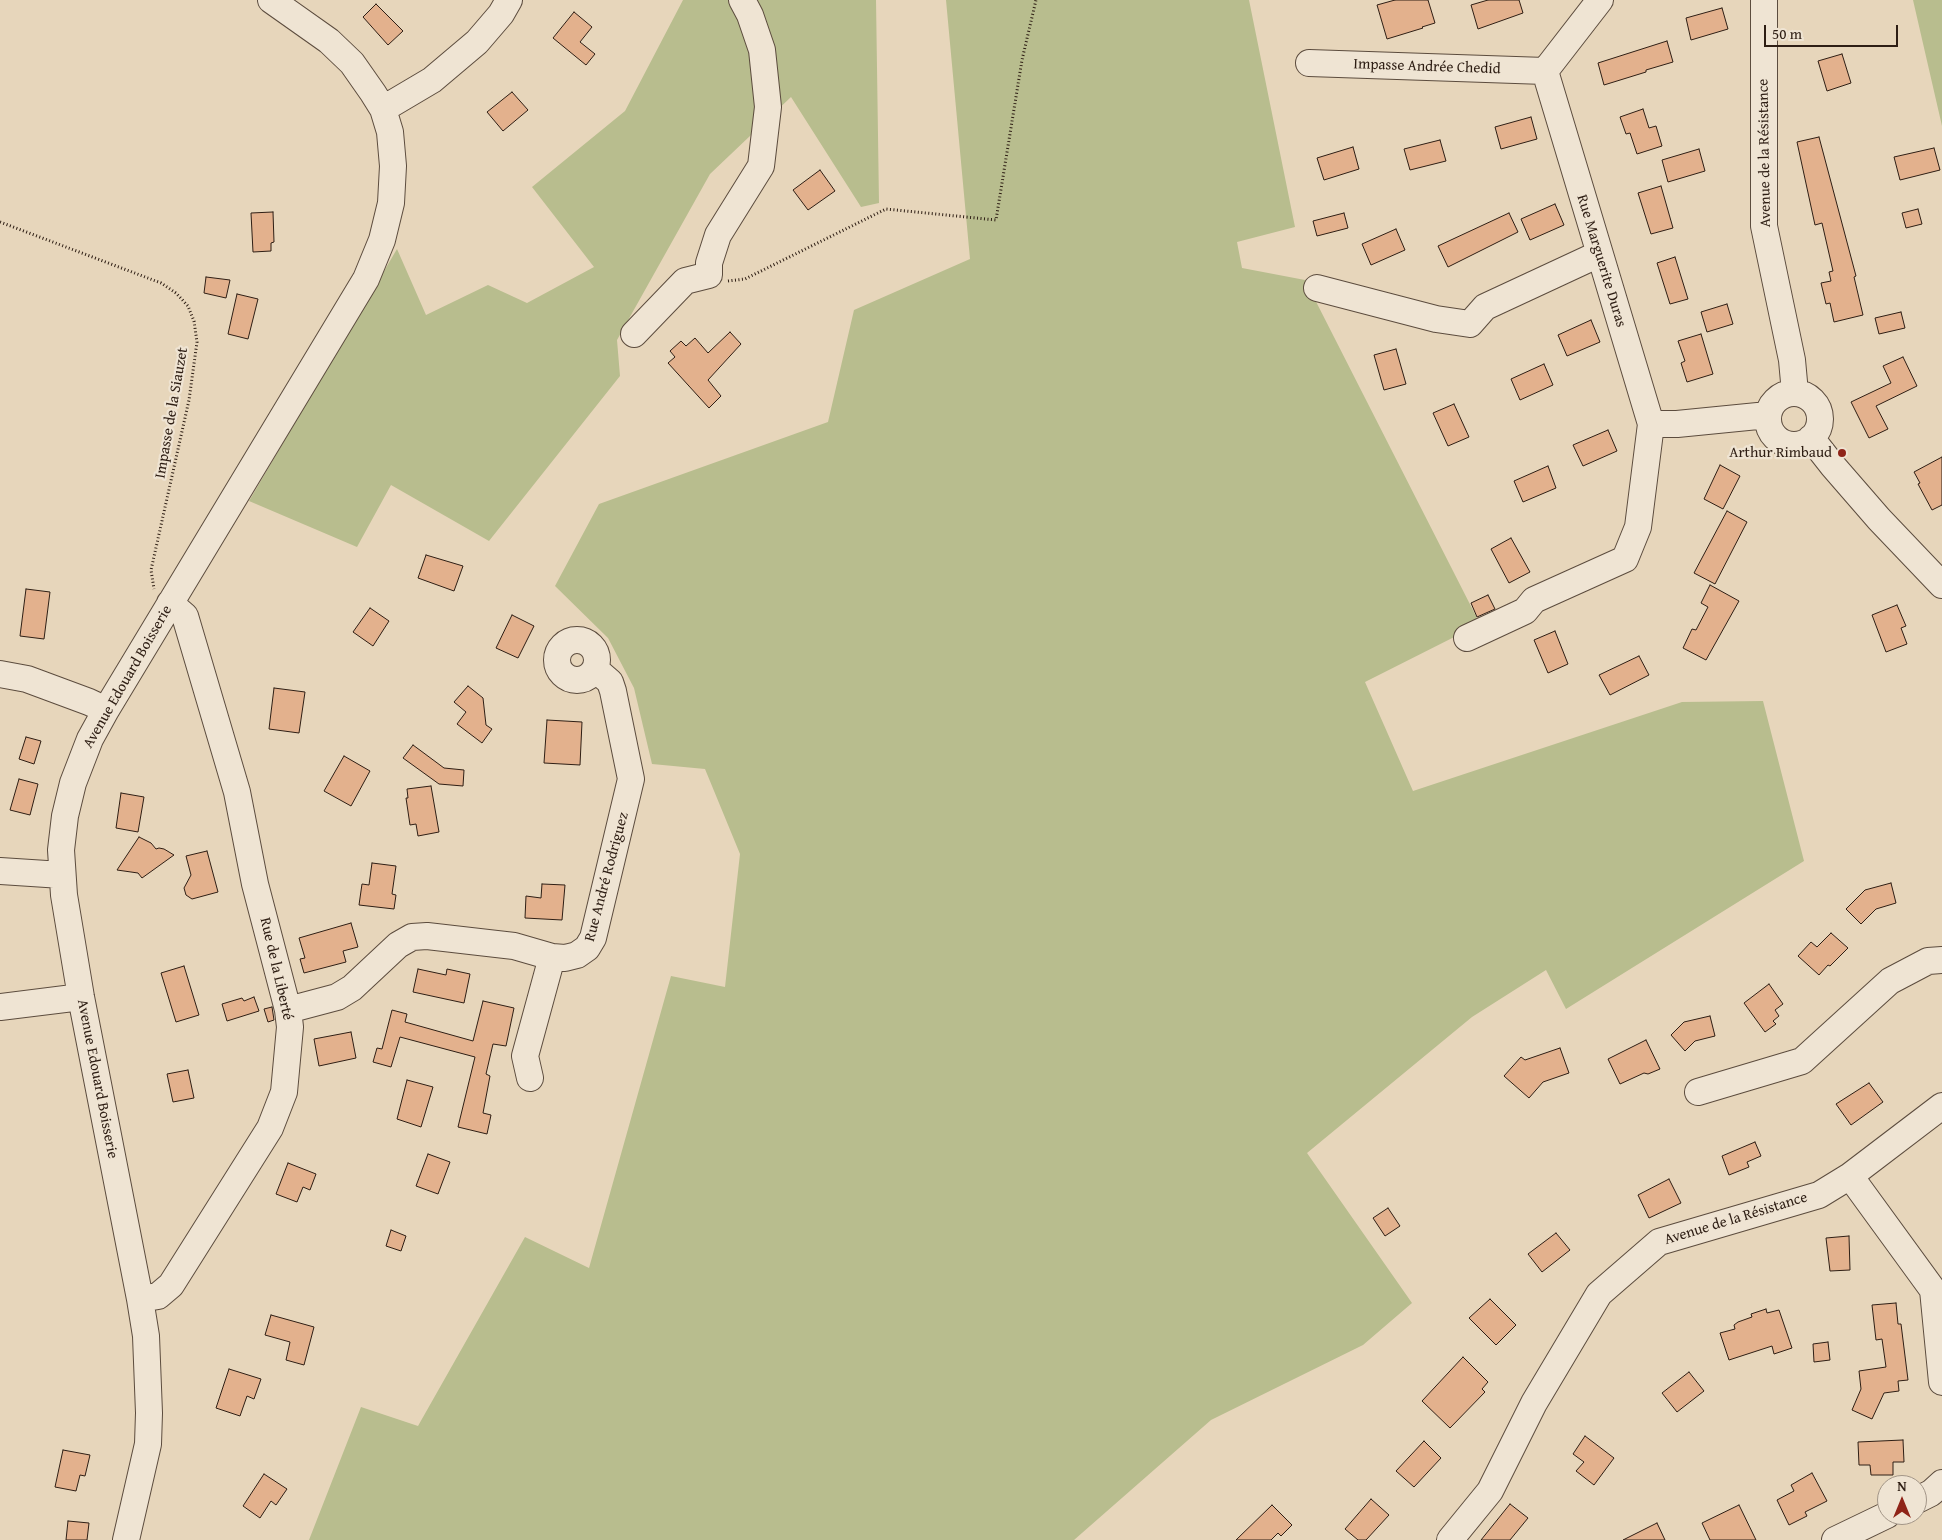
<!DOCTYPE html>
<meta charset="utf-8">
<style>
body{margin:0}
#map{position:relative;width:1942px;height:1540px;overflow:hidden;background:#e7d6bb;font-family:"Gentium Book Plus",serif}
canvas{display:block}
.north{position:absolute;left:1877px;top:1475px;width:50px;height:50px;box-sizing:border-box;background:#efe4d3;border:1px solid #a29587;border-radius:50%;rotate:0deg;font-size:14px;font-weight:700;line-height:20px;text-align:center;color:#2e1e14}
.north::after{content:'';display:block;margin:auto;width:18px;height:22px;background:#8f2418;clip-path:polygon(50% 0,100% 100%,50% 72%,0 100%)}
.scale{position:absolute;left:1764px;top:25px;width:134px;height:22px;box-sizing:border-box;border:2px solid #2e1e14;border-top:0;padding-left:6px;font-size:15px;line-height:18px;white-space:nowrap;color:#2e1e14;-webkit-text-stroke:4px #efe4d3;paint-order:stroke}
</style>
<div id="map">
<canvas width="1942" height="1540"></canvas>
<div class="north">N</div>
<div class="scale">50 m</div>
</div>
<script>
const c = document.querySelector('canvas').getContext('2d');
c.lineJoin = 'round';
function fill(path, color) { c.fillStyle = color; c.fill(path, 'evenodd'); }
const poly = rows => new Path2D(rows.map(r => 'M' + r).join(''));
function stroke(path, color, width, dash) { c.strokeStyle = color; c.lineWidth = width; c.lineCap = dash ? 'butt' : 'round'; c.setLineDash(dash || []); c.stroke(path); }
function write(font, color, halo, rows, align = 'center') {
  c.font = font + ' "Gentium Book Plus",serif'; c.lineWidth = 4.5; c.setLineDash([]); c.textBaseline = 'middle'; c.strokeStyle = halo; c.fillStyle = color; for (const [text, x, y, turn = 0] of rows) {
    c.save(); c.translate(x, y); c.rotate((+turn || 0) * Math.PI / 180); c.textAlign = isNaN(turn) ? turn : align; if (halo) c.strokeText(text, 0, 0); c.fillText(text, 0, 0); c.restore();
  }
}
const green = poly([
 [683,0,876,0,879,203,861,207,791,97,710,174,617,340,620,376,489,541,391,485,357,547,249,501,397,249,426,315,488,285,527,303,594,267,532,187,625,111],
 [946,0,1249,0,1295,227,1237,242,1242,268,1305,280,1480,624,1365,682,1413,791,1682,702,1763,701,1804,861,1566,1009,1546,970,1472,1017,1307,1153,1412,1303,1363,1345,1211,1420,1074,1540,309,1540,361,1407,418,1426,525,1237,589,1268,671,976,725,987,740,854,705,769,652,764,634,688,608,638,555,586,599,504,828,422,854,310,970,259],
 [1913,0,1942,0,1942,126]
]);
const building = poly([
 [1395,0,1428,0,1435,23,1422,27,1423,28,1387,39,1377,5,1395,0],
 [1488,0,1519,0,1523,13,1478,29,1471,5,1488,0],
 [376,4,403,31,388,45,363,17,376,4],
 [1722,8,1728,29,1691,40,1686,18,1722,8],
 [574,12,592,27,580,42,595,54,586,65,553,38,574,12],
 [1667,41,1673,62,1646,70,1646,72,1604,85,1598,63,1667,41],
 [1842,54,1851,83,1827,91,1818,61,1842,54],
 [512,92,528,110,503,131,487,112,512,92],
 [1643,109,1649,128,1656,126,1662,146,1637,154,1630,133,1626,134,1620,117,1643,109],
 [1531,117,1537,139,1501,149,1495,127,1531,117],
 [1819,137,1856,276,1854,277,1863,315,1834,322,1830,303,1826,304,1821,283,1831,281,1829,272,1833,271,1822,223,1815,225,1797,142,1819,137],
 [1440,140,1446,161,1410,170,1404,149,1440,140],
 [1353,147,1359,169,1324,180,1317,158,1353,147],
 [1934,148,1940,170,1900,180,1894,157,1934,148],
 [1699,149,1705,171,1668,182,1662,160,1699,149],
 [820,170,835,191,808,210,793,190,820,170],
 [1661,186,1673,228,1651,234,1638,193,1661,186],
 [1555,204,1564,225,1530,240,1521,219,1555,204],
 [1918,209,1922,224,1906,228,1902,213,1918,209],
 [273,212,274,242,271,243,271,251,253,252,251,213,273,212],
 [1344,213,1348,228,1317,236,1313,221,1344,213],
 [1509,213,1518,232,1448,267,1438,246,1509,213],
 [1396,229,1405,250,1371,265,1362,244,1396,229],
 [1675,257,1688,299,1670,304,1657,263,1675,257],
 [206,277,230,280,226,298,204,293,206,277],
 [237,294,258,299,248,339,228,334,237,294],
 [1727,304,1733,324,1707,332,1701,312,1727,304],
 [1901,312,1905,328,1879,334,1875,318,1901,312],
 [1591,320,1600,342,1567,356,1558,335,1591,320],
 [730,332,741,344,708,380,721,396,709,408,668,363,675,357,670,351,681,341,686,346,695,338,708,353,730,332],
 [1701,334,1713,374,1687,382,1681,363,1685,361,1678,341,1701,334],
 [1396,349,1406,384,1384,390,1374,355,1396,349],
 [1903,357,1917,386,1876,406,1888,429,1869,438,1851,402,1891,383,1883,366,1903,357],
 [1544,364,1553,385,1520,400,1511,379,1544,364],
 [1454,404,1469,437,1448,446,1433,413,1454,404],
 [1608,430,1617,451,1583,466,1573,445,1608,430],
 [1942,457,1942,505,1932,510,1918,484,1920,483,1914,472,1942,457],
 [1720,465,1740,476,1723,509,1704,499,1720,465],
 [1548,466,1556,488,1523,502,1514,481,1548,466],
 [1727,511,1747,522,1715,584,1694,573,1727,511],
 [1511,538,1530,572,1509,583,1491,549,1511,538],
 [426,555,463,566,454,591,418,578,426,555],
 [1710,585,1739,601,1706,660,1683,648,1692,629,1696,630,1708,607,1701,603,1710,585],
 [26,589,50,592,44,639,20,636,26,589],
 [1488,595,1495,609,1477,617,1471,603,1488,595],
 [1897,605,1906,626,1901,628,1907,644,1886,652,1872,615,1897,605],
 [370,608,389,621,373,646,353,632,370,608],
 [512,615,534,626,518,658,496,648,512,615],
 [1555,631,1568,664,1548,673,1534,640,1555,631],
 [1639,656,1649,675,1610,695,1599,675,1639,656],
 [468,686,483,698,486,725,492,729,482,743,457,724,466,712,454,702,468,686],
 [274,688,305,692,299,733,269,729,274,688],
 [547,720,582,722,580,765,544,763,547,720],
 [26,737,41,741,34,764,19,759,26,737],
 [413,745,444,768,464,770,463,786,439,784,403,758,413,745],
 [344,756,370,771,351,806,324,791,344,756],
 [19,779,38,784,30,815,10,810,19,779],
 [431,786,439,832,418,836,416,824,410,825,406,798,408,798,407,789,431,786],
 [121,793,144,797,138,832,116,828,121,793],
 [139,837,151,843,156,849,159,848,164,849,174,855,142,878,138,873,117,870,139,837],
 [207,851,218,892,192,899,186,895,184,888,191,875,186,856,207,851],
 [372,863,396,866,392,894,396,895,394,909,359,905,362,884,369,885,372,863],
 [1891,883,1896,903,1876,909,1861,924,1846,909,1865,890,1891,883],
 [542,884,565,885,562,920,525,918,526,896,541,898,542,884],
 [351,923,358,947,343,951,346,962,304,973,300,959,305,958,299,938,351,923],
 [1831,933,1848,948,1830,966,1828,965,1819,975,1798,956,1811,942,1817,947,1831,933],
 [184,966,199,1015,176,1022,161,973,184,966],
 [418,969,446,975,447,969,470,974,464,1003,413,992,418,969],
 [1769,984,1783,1004,1775,1010,1779,1016,1773,1021,1776,1024,1765,1032,1744,1003,1769,984],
 [254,997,259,1011,227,1021,222,1004,242,998,244,1001,254,997],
 [483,1001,514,1008,506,1046,493,1044,486,1074,490,1076,483,1113,491,1115,487,1134,458,1127,475,1057,400,1037,391,1067,373,1062,377,1048,382,1049,392,1010,407,1014,405,1022,473,1041,483,1001],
 [272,1007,274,1020,268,1022,264,1009,272,1007],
 [1710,1016,1715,1036,1695,1041,1685,1051,1671,1035,1684,1022,1710,1016],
 [351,1032,356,1058,319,1066,314,1039,351,1032],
 [1646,1040,1660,1069,1648,1074,1644,1073,1620,1084,1608,1059,1646,1040],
 [1560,1048,1569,1073,1543,1082,1529,1098,1504,1076,1521,1057,1525,1060,1560,1048],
 [188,1070,194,1098,173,1102,167,1074,188,1070],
 [407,1080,433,1087,421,1127,397,1119,407,1080],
 [1869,1083,1883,1102,1851,1125,1836,1104,1869,1083],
 [1755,1142,1761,1156,1747,1162,1749,1167,1729,1175,1722,1156,1755,1142],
 [428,1154,450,1162,438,1194,416,1186,428,1154],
 [288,1163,316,1174,310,1190,303,1187,297,1202,276,1194,288,1163],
 [1669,1179,1681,1203,1649,1218,1638,1195,1669,1179],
 [1388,1208,1400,1226,1385,1236,1373,1218,1388,1208],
 [391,1230,406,1236,401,1251,386,1246,391,1230],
 [1556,1233,1570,1250,1542,1272,1528,1254,1556,1233],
 [1849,1236,1850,1270,1830,1271,1826,1238,1849,1236],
 [1490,1299,1516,1325,1496,1345,1469,1318,1490,1299],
 [1896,1303,1898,1324,1901,1324,1908,1380,1898,1381,1899,1391,1884,1393,1872,1419,1852,1410,1861,1389,1859,1371,1886,1367,1882,1339,1876,1340,1872,1305,1896,1303],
 [1766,1309,1767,1313,1779,1310,1792,1348,1774,1354,1772,1346,1729,1360,1720,1333,1735,1329,1734,1325,1738,1322,1752,1317,1751,1314,1766,1309],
 [271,1315,314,1327,304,1365,286,1360,290,1342,265,1335,271,1315],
 [1828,1342,1830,1360,1814,1362,1813,1344,1828,1342],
 [1463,1357,1488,1382,1482,1389,1485,1392,1450,1428,1422,1401,1463,1357],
 [229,1369,261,1379,254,1399,247,1396,240,1416,216,1408,229,1369],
 [1689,1372,1704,1391,1677,1412,1662,1393,1689,1372],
 [1585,1436,1614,1458,1594,1485,1576,1471,1584,1462,1573,1454,1585,1436],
 [1903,1440,1904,1462,1893,1462,1893,1475,1871,1475,1870,1465,1859,1465,1858,1442,1903,1440],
 [1424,1441,1441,1458,1414,1487,1396,1471,1424,1441],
 [63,1450,90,1455,85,1476,80,1475,76,1491,55,1487,63,1450],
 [1812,1473,1827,1501,1805,1512,1807,1516,1789,1525,1777,1500,1794,1491,1791,1485,1812,1473],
 [264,1474,287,1489,276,1505,271,1501,260,1518,243,1506,264,1474],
 [1371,1499,1389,1515,1366,1540,1358,1540,1345,1529,1371,1499],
 [1510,1504,1528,1518,1510,1540,1481,1540,1510,1504],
 [1272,1505,1292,1525,1281,1536,1278,1533,1271,1540,1236,1540,1272,1505],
 [1739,1505,1756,1540,1710,1540,1702,1523,1739,1505],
 [68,1521,89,1523,87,1540,66,1540,68,1521],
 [1657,1523,1665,1540,1623,1540,1657,1523]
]);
const path = poly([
 [0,222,161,283,176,293,188,306,194,321,197,342,189,400,151,570,154,589],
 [728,281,745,279,886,209,996,220,1022,60,1036,0]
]);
const minor = poly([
 [1600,0,1545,71,1651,424,1677,424,1768,415],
 [1764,0,1764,226,1792,360,1795,393],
 [1309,63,1545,71],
 [383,109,432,80,477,42,501,14,509,0],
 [1317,288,1436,319,1470,324,1485,307,1599,254],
 [634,334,685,281,709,275,709,263,718,235,761,166,768,107,762,50,750,15,742,0],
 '1768 419a26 26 0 1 1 52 0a26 26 0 1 1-52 0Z',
 [1811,438,1833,466,1879,519,1942,585],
 [1467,638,1525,611,1534,600,1625,559,1638,527,1651,424],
 '557 660a20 20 0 1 1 40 0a20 20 0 1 1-40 0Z',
 [0,674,27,679,89,702,106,710],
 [0,871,62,875],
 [0,1007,81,997],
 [288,1010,337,997,352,988,398,945,412,937,427,936,514,946,552,957,565,958,577,955,587,948,593,938,631,779,613,691,610,682,595,669],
 [530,1078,525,1056,552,957],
 [1698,1092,1802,1061,1890,981,1928,961,1942,960],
 [1850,1176,1933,1290,1942,1382],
 [140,1299,158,1296,171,1285,270,1128,284,1092,290,1027,288,1010,255,884,237,792,185,616,170,603],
 [1917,1500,1931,1493,1942,1483],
 [126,1540,148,1444,149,1413,146,1336,140,1299,81,997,64,895,61,850,65,816,73,783,90,739,106,710,366,279,382,240,391,203,393,166,390,132,383,109,373,93,352,63,329,41,271,0],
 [1450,1540,1490,1491,1534,1403,1599,1294,1659,1242,1819,1195,1850,1176,1942,1106],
 [1835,1540,1887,1515]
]);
const markers = [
 [1842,453,5,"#8f2418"]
];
const streetNames = [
 ["Impasse Andrée Chedid",1427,67,2],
 ["Avenue de la Résistance",1765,153,-91],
 ["Rue Marguerite Duras",1601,261,73],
 ["Impasse de la Siauzet",172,413,-80],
 ["Avenue Edouard Boisserie",128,677,-60],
 ["Rue André Rodriguez",607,877,-75],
 ["Rue de la Liberté",276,969,77],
 ["Avenue Edouard Boisserie",97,1079,79],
 ["Avenue de la Résistance",1736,1219,-17]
];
const poiNames = [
 ["Arthur Rimbaud",1832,453]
];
fill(green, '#b8bd8e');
fill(building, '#e3b18d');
stroke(building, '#2e1e14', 1);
stroke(minor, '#5c4c3e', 28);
stroke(path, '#2e1e14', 3, [1, 2.5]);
stroke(minor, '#efe4d3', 26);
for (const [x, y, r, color] of markers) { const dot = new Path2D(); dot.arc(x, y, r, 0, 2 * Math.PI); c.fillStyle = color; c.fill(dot); stroke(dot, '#efe4d3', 2); }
write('15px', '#2e1e14', '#efe4d3', streetNames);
write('15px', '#2e1e14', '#efe4d3', poiNames, 'right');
</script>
